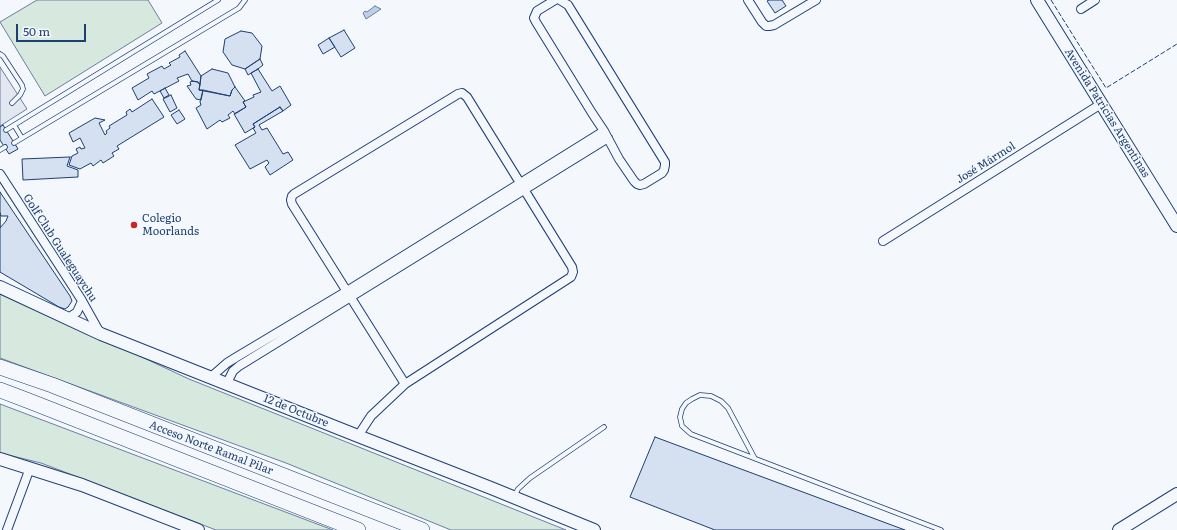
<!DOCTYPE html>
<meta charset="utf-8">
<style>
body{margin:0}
#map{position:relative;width:1177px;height:530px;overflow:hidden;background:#f4f7fb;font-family:Literata,serif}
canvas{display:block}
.scale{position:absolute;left:16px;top:24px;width:70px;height:18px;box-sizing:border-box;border:2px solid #1d3f73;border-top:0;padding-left:5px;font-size:12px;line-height:14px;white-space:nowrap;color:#1d3f73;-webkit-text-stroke:3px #f4f7fb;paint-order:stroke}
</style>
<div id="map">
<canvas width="1177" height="530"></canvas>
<div class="scale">50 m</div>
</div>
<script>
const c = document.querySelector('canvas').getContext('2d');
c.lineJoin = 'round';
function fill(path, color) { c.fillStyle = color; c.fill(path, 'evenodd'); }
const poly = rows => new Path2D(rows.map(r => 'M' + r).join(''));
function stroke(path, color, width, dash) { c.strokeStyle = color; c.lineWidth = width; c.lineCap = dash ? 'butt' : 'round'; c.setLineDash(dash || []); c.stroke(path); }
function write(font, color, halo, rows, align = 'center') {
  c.font = font + ' Literata,serif'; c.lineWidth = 3; c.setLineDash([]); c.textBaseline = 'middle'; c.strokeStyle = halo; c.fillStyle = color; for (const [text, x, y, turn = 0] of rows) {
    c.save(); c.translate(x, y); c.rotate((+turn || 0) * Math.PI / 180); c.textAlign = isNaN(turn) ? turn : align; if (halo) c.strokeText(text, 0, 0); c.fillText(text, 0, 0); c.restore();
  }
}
const green = poly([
 [37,0,148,0,162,23,45,96,0,22,37,0],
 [0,291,189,379,566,530,451,530,286,463,0,358,0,291],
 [0,404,333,530,216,530,41,463,0,453,0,404]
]);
const parking = poly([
 [0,67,27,109,0,126,0,67]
]);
const water = poly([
 [375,6,381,9,366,19,363,13,365,11,367,12,375,6]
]);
const building = poly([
 [769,0,782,0,786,6,775,13,767,1,769,0],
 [344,30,355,48,341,57,329,38,344,30],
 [241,31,252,33,262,46,260,59,245,69,232,65,223,52,225,39,241,31],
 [329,38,335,47,323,54,318,45,329,38],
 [185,51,201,76,200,85,198,82,192,81,188,74,177,78,179,81,154,94,152,91,138,100,132,88,149,78,147,74,162,66,164,69,171,65,169,63,180,57,179,55,185,51],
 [260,59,263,65,258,69,248,75,245,69,260,59],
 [212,69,228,73,235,87,232,90,230,96,199,90,201,76,212,69],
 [258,69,272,91,280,86,291,105,283,111,280,107,253,124,255,127,245,133,234,114,246,107,243,102,254,97,253,95,261,92,251,73,258,69],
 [192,81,198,82,200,85,199,90,203,90,201,100,196,99,187,86,191,85,190,82,192,81],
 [235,87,245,101,243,102,246,107,235,114,233,111,228,115,230,118,222,122,220,120,207,129,196,108,201,105,200,102,203,90,230,96,232,90,235,87],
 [165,88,169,95,164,98,160,91,165,88],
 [171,95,177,108,170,112,163,99,171,95],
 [152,99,164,117,117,146,119,149,112,153,114,156,103,163,101,160,93,166,91,163,80,169,69,165,72,156,78,153,76,149,80,147,81,149,85,148,80,138,73,142,69,133,95,118,105,120,99,123,105,135,107,133,106,131,110,128,109,126,127,115,126,112,130,109,132,112,152,99],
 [280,107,283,111,259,125,262,130,267,128,283,154,288,152,293,160,270,175,265,167,269,163,267,160,250,169,235,145,256,133,253,128,255,127,253,124,280,107],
 [179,110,185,119,177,124,171,115,179,110],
 [3,125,18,149,9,154,0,140,0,127,3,125],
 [70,157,67,166,78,170,78,177,23,180,22,159,70,157],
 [0,192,70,296,72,301,68,307,65,309,59,307,0,272,0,192],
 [0,213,1,216,8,216,6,221,0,228,0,213],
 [655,437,905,530,715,530,630,497,655,437]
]);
const lane = poly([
 [0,54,3,56,22,85,23,89,20,95,12,103],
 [14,125,22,138],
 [6,130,218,0],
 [14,143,239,8,245,0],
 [0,150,5,147],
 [754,457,728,408,721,401,711,396,700,395,692,399,686,403,682,409,680,417,682,426,691,434,941,530],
 [514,497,518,489,530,478,604,427]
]);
const street = poly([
 [555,0,537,11,534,18,536,22,592,113,604,131,619,159,634,181,637,184,640,185,644,184,662,173,664,170,665,165,665,162,568,5,560,0],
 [748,0,762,22,766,26,769,26,774,25,816,0],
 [1081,9,1095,0],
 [0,174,81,299,100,333],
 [883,241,1101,104],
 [67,319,77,312,82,301],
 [211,377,227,363,235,358,347,291,604,131],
 [227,383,233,371,239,366,608,138],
 [358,436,371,416,405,384,571,277,573,272,572,267,467,97,462,93,458,94,294,194,292,196,291,200,292,204,405,384],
 [7,530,30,468]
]);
const secondary = poly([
 [1037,0,1177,226],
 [0,287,101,334,358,436,491,488,594,530],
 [0,459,82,485,198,530],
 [1119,530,1177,494]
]);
const highway = poly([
 [0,367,52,385,422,530],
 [0,390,29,401,358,530]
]);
const fence = poly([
 [1051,0,1106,88,1177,44]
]);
const markers = [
 [134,225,4,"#c62828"]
];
const streetNames = [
 ["Avenida Patricias Argentinas",1107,113,58],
 ["José Mármol",986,163,-32],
 ["Golf Club Gualeguaychu",60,248,57],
 ["12 de Octubre",296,411,22],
 ["Acceso Norte Ramal Pilar",211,448,21]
];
const poiNames = [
 ["Colegio",142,219],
 ["Moorlands",142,232]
];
fill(green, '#d7e8df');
stroke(green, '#687fa3', 1);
fill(parking, '#e3e8f0');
stroke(parking, '#687fa3', 1);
fill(water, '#bed0e5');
stroke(water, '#687fa3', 1);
fill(building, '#d5e0f0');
stroke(building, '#1d3f73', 1);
stroke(lane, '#1d3f73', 5.5);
stroke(street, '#1d3f73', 10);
stroke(secondary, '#1d3f73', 14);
stroke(highway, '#1d3f73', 16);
stroke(lane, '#f4f7fb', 4);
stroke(street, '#f4f7fb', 8);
stroke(secondary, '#f4f7fb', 12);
stroke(highway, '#f4f7fb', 15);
stroke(fence, '#1d3f73', 1, [5, 2]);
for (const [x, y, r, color] of markers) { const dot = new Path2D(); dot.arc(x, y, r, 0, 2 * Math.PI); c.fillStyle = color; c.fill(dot); stroke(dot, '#f4f7fb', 1.5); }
write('11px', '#1d3f73', '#f4f7fb', streetNames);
write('11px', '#1d3f73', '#f4f7fb', poiNames, 'left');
</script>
